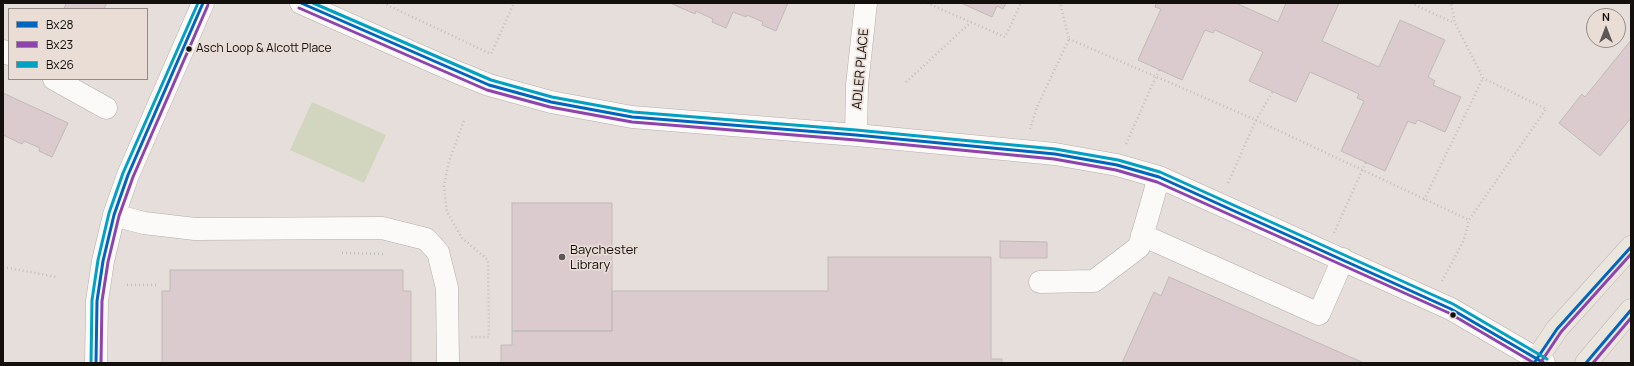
<!DOCTYPE html>
<style>
body{margin:0}
#map{position:relative;width:1634px;height:366px;overflow:hidden;background:#e6deda;font-family:Manrope,sans-serif}
canvas{display:block}
.frame{position:absolute;inset:0;border:4px solid #130f0d;pointer-events:none}
.legend{position:absolute;left:8px;top:8px;width:140px;height:72px;box-sizing:border-box;background:#eaddd6;border:1px solid #948b86;margin:0;padding:5px 7px;list-style:none;font-size:12px;color:#130f0d}
.legend li{display:flex;align-items:center;gap:8px;height:20px}
.legend b{width:20px;border:1px solid #948b86}
.north{position:absolute;left:1586px;top:8px;width:40px;height:40px;box-sizing:border-box;background:#eaddd6;border:1px solid #948b86;border-radius:50%;rotate:0deg;font-size:11px;font-weight:700;line-height:16px;text-align:center;color:#130f0d}
.north::after{content:'';display:block;margin:auto;width:14px;height:18px;background:#5d5755;clip-path:polygon(50% 0,100% 100%,50% 72%,0 100%)}
</style>
<div id="map">
<canvas width="1634" height="366"></canvas>
<div class="frame"></div>
<ul class="legend">
<li><b style="height:5px;background:#0065bd"></b>Bx28</li>
<li><b style="height:5px;background:#8e44ad"></b>Bx23</li>
<li><b style="height:5px;background:#01a1c4"></b>Bx26</li>
</ul>
<div class="north">N</div>
</div>
<script>
const c = document.querySelector('canvas').getContext('2d');
c.lineJoin = 'round';
function fill(path, color) { c.fillStyle = color; c.fill(path, 'evenodd'); }
const poly = rows => new Path2D(rows.map(r => 'M' + r).join(''));
function stroke(path, color, width, dash) { c.strokeStyle = color; c.lineWidth = width; c.lineCap = dash ? 'butt' : 'round'; c.setLineDash(dash || []); c.stroke(path); }
function write(font, color, halo, rows, align = 'center') {
  c.font = font + ' Manrope,sans-serif'; c.lineWidth = 3.5; c.setLineDash([]); c.textBaseline = 'middle'; c.strokeStyle = halo; c.fillStyle = color; for (const [text, x, y, turn = 0] of rows) {
    c.save(); c.translate(x, y); c.rotate((+turn || 0) * Math.PI / 180); c.textAlign = isNaN(turn) ? turn : align; if (halo) c.strokeText(text, 0, 0); c.fillText(text, 0, 0); c.restore();
  }
}
const green = poly([
 [312,102,386,135,364,183,290,150]
]);
const building = poly([
 [66,3,107,3,104,9,64,9,66,3],
 [670,3,788,3,776,31,762,25,763,22,747,15,746,17,733,12,726,28,712,22,713,19,696,11,695,14,670,3],
 [961,3,1006,3,1003,9,997,6,992,17,961,3],
 [1156,3,1236,3,1278,22,1286,3,1339,3,1322,41,1379,67,1400,20,1445,40,1428,77,1435,81,1433,85,1461,97,1445,132,1418,120,1415,124,1408,121,1385,171,1341,151,1364,101,1357,98,1359,94,1310,72,1296,102,1249,81,1263,52,1215,30,1213,33,1205,30,1182,80,1138,60,1161,9,1155,7,1156,3],
 [1631,40,1631,118,1600,156,1559,123,1582,94,1585,97,1631,40],
 [3,93,68,123,52,157,39,151,40,148,24,141,22,144,3,135,3,93],
 [512,203,612,203,612,331,512,331,512,203],
 [1000,241,1047,242,1047,258,1000,258,1000,241],
 [828,257,991,257,991,359,1002,359,1002,363,501,363,501,345,512,345,512,331,612,331,612,291,828,291,828,257],
 [170,270,403,270,403,291,411,291,411,363,162,363,162,291,170,291,170,270],
 [1169,277,1364,363,1122,363,1154,292,1161,296,1169,277]
]);
const path = poly([
 [383,3,491,54,514,3],
 [927,3,1005,37,1021,3],
 [1411,3,1454,23],
 [1069,39,1256,120,1469,220],
 [906,82,971,22],
 [464,121,449,161,444,186,447,212,462,238,488,260,489,337,470,337],
 [1030,129,1037,107,1069,39,1060,3],
 [1126,144,1159,70],
 [1228,183,1256,120,1273,91],
 [1424,200,1483,78],
 [1334,233,1366,162],
 [342,253,385,254],
 [3,267,57,277],
 [1442,281,1464,240,1469,220,1546,109,1483,78,1455,23,1451,3],
 [127,285,159,285]
]);
const minor = poly([
 [301,3,454,71,489,85,551,102,632,117,856,135,1055,154,1117,165,1159,177,1451,309,1544,363],
 [3,51,9,54],
 [54,79,106,108],
 [856,135,857,85,866,3],
 [114,215,144,223,195,229,382,228,426,239,438,252,447,288,448,363],
 [1142,235,1319,314,1343,259],
 [1040,282,1094,281,1139,247,1159,177],
 [96,363,97,301,103,261,114,215,128,175,203,3]
]);
const major = poly([
 [1534,363,1557,329,1631,247],
 [1586,363,1631,310]
]);
const bus1 = poly([
 [301,3,489,85,551,102,632,117,856,135,1055,154,1117,165,1159,177,1451,309,1544,363],
 [96,363,97,301,103,261,114,215,128,175,203,3],
 [1534,363,1557,329,1631,247],
 [1586,363,1631,310]
]);
const bus2 = poly([
 [299,8,487,90,550,107,632,122,856,140,1054,159,1116,170,1157,182,1449,313,1534,363],
 [1541,362,1561,332,1631,254],
 [101,363,102,301,108,262,119,216,133,177,208,5],
 [1593,363,1631,318]
]);
const bus3 = poly([
 [313,3,491,80,552,97,633,112,856,130,1055,149,1118,160,1160,172,1453,304,1547,359],
 [91,363,92,300,98,260,109,213,123,173,198,3]
]);
const markers = [
 [189,49,3.5,"#130f0d"],
 [562,257,4,"#5d5755"],
 [1453,315,3.5,"#130f0d"]
];
const busNames = [
 ["Asch Loop & Alcott Place",196,49]
];
const streetNames = [
 ["ADLER PLACE",861,69,-85]
];
const poiNames = [
 ["Baychester",570,250],
 ["Library",570,265]
];
fill(green, '#d2d6bf');
fill(building, '#dbcace');
stroke(building, '#c0bab8', 1);
stroke(minor, '#b3adaa', 23);
stroke(major, '#bebab8', 23);
stroke(path, '#c1bfbd', 2.5, [1, 3]);
stroke(minor, '#fbfaf9', 22);
stroke(major, '#eae6de', 22);
stroke(bus1, '#0065bd', 3);
stroke(bus2, '#8e44ad', 3);
stroke(bus3, '#01a1c4', 3);
for (const [x, y, r, color] of markers) { const dot = new Path2D(); dot.arc(x, y, r, 0, 2 * Math.PI); c.fillStyle = color; c.fill(dot); stroke(dot, '#eaddd6', 1.5); }
write('12px', '#130f0d', '#eaddd6', busNames, 'left');
write('13px', '#130f0d', '#eaddd6', streetNames);
write('13px', '#130f0d', '#eaddd6', poiNames, 'left');
</script>
